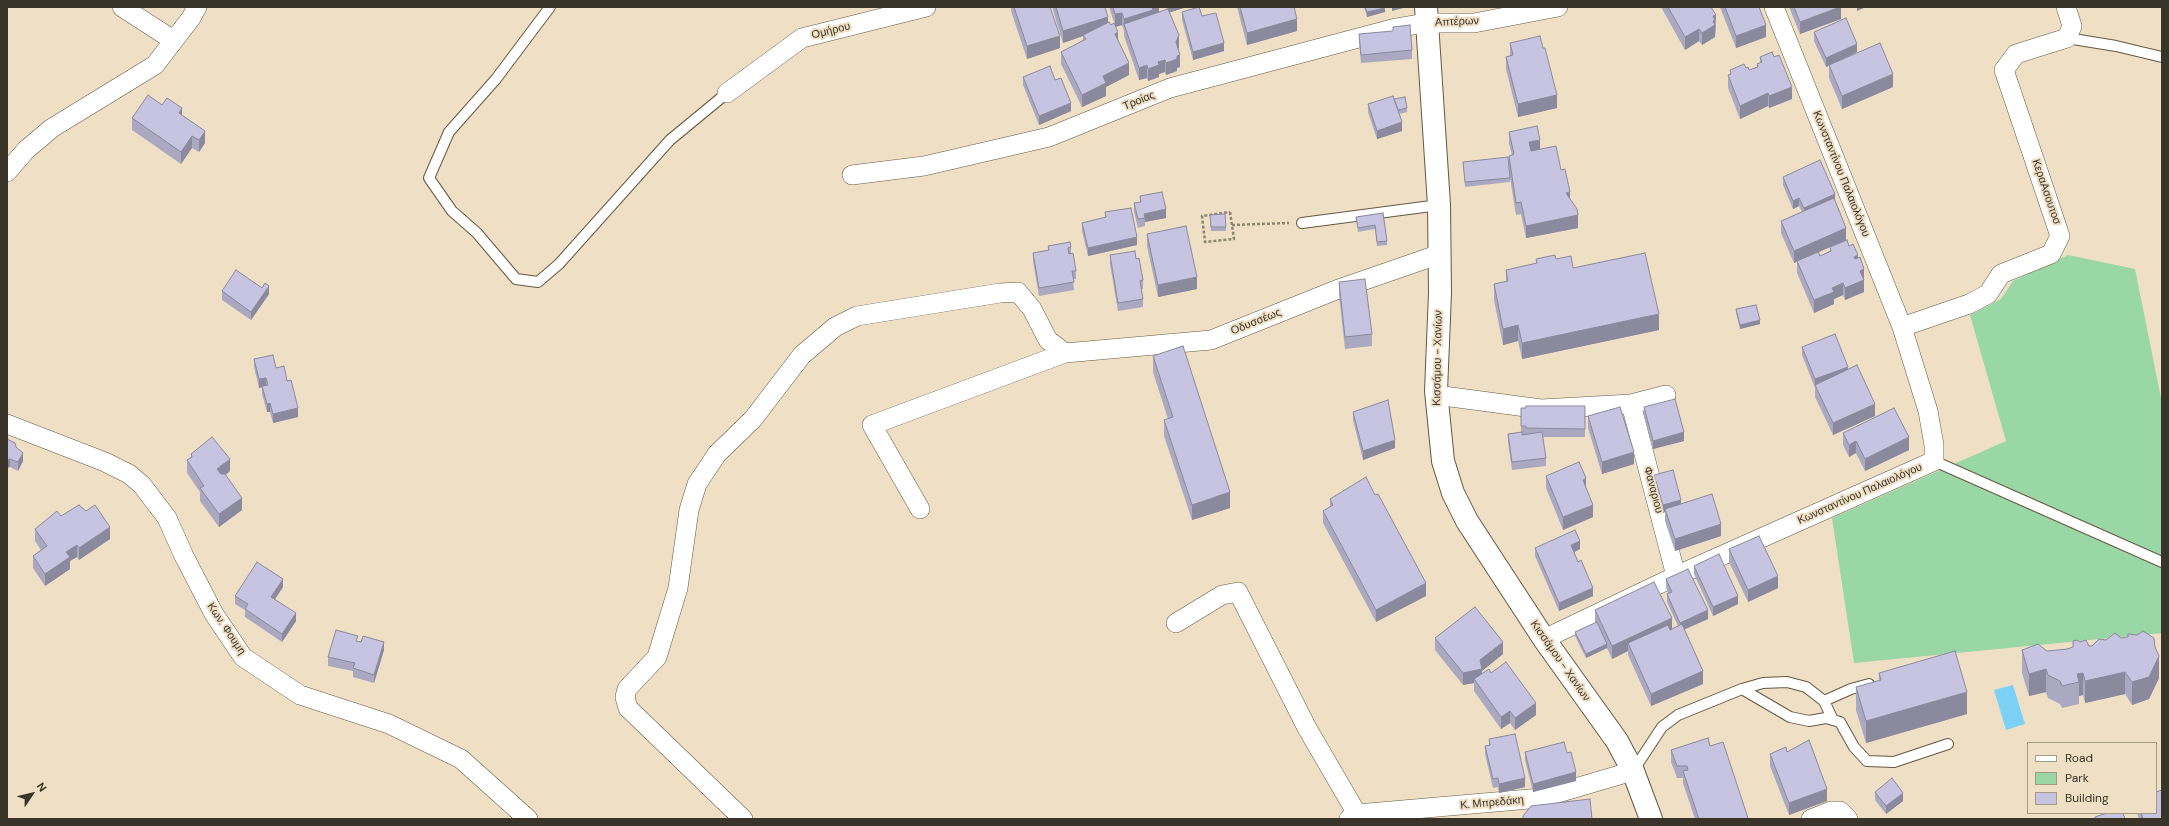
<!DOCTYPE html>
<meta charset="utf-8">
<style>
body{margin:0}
#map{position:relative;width:2169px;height:826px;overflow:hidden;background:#efe0c5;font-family:"DM Sans",sans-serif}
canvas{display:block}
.frame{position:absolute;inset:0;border:8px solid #393329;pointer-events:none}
.legend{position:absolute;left:2027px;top:742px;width:130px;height:72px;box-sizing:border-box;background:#efe0c5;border:1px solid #a69b87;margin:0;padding:5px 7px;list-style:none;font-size:12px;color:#393329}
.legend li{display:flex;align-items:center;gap:8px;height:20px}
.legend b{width:20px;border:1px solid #a69b87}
.north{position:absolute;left:12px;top:774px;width:40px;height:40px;-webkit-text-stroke:3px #efe0c5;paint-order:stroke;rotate:55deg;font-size:11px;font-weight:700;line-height:16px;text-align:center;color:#393329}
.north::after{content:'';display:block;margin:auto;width:14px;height:18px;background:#393329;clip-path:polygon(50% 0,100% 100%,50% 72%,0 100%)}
</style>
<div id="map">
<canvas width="2169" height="826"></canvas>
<div class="frame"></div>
<ul class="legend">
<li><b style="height:5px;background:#fff"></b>Road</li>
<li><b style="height:11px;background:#9ad7a6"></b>Park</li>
<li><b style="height:11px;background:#c6c4e0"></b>Building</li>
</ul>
<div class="north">N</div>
</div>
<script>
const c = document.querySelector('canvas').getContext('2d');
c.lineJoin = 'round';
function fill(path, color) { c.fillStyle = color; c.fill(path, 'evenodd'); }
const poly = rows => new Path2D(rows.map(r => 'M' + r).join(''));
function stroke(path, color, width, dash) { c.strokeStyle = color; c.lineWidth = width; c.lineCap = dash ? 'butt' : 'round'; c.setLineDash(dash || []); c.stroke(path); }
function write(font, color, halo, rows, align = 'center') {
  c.font = font + ' "DM Sans",sans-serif'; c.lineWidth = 4; c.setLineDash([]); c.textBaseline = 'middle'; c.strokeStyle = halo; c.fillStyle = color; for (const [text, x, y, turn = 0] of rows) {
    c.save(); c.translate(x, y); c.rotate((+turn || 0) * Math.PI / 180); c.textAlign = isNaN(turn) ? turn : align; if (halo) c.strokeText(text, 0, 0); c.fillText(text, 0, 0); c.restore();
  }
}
const green = poly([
 [2068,255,2135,269,2162,403,2162,633,1854,663,1832,518,2006,441,1970,315,2001,299,2013,281]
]);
const water = poly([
 [2013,685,2025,724,2006,730,1994,690]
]);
const path = poly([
 [1230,212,1234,239,1205,242,1202,216,1230,212],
 [1232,225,1289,223]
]);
const service = poly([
 [550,7,496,79,449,132,429,178,452,211,477,233,516,279,538,282,559,264,670,140,727,93],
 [2067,38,2116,46,2162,57],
 [1302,223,1439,205],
 [1934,461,2162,562],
 [1742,689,1763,683,1787,682,1806,687,1824,701,1833,720],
 [1824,701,1851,689,1869,684],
 [1633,771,1662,727,1678,715,1742,689,1790,717,1809,721,1826,718,1840,722,1854,747,1867,761,1894,762,1948,744]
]);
const minor = poly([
 [122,7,173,40],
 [727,93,802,38,926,7],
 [7,172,26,150,52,128,155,65,191,18,197,7],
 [852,175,924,166,1049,137,1170,88,1396,28,1425,23,1474,23,1558,7],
 [1902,327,1969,304,1988,294,2001,274,2051,254,2060,236,2004,70,2016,54,2067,38,2072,26,2066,7],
 [1436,395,1541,409,1631,404,1666,395],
 [1631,404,1676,576],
 [7,424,105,462,129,474,142,485,167,518,184,556,214,614,243,657,300,695,389,724,461,759,528,819],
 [920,509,872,425,1065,353,1211,340,1336,290,1440,254],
 [1176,623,1222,595,1238,592,1307,728,1357,814],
 [1544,639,1676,576,1934,461,1934,445,1928,411,1902,327,1774,7],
 [743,819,628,708,625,697,627,689,657,657,678,588,689,510,697,484,717,454,753,419,802,355,835,327,857,316,1000,293,1018,292,1032,309,1048,340,1065,353],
 [1349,819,1357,814,1541,798,1633,771],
 [1811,819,1831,811,1840,811,1848,819]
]);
const primary = poly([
 [1426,7,1439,205,1440,293,1436,391,1443,461,1453,493,1467,521,1544,639,1617,741,1633,771,1651,819]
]);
const wall = poly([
 [1011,7,1050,7,1060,48,1027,59,1011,11],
 [1052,7,1105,7,1108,23,1111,25,1115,25,1109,7,1159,7,1159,12,1167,10,1166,7,1187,7,1170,12,1179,47,1178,49,1180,67,1177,68,1177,71,1166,75,1165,72,1159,74,1159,77,1148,81,1147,78,1139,80,1124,36,1124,31,1122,25,1116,27,1118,41,1129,75,1106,87,1106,96,1082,107,1061,64,1061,52,1083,40,1083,36,1063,43],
 [1237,7,1294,7,1297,31,1247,45],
 [1364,7,1384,7,1385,12,1367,17],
 [1661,7,1711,7,1716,27,1715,37,1702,45,1699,41,1685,50],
 [1720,7,1759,7,1766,37,1736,48],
 [1789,7,1841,7,1841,19,1800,34],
 [1182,12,1202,16,1224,51,1193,60,1182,20],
 [1814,32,1857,52,1826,67,1814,41],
 [1359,34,1412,50,1412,59,1361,63,1359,42],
 [1510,43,1543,48,1557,108,1518,117,1506,69,1506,57,1510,56],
 [1760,57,1792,99,1769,108,1768,106,1740,119,1728,88,1728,75,1730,75,1730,70,1749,70,1757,67,1757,64,1760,63],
 [1829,65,1893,87,1842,109,1829,78],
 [1023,77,1055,80,1071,111,1039,125,1023,85],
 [1394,99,1407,108,1407,112,1399,114,1402,131,1377,139,1368,112,1368,104],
 [162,105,182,115,205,143,199,152,192,148,181,164,132,130,132,118],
 [1509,132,1540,149,1561,170,1570,199,1578,228,1526,238,1521,214,1516,215,1510,178,1510,182,1465,187,1463,162,1509,164,1509,156,1512,155,1509,144],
 [1783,177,1835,201,1846,240,1849,246,1858,258,1864,281,1864,292,1845,300,1843,295,1834,299,1834,304,1814,313,1797,273,1797,261,1794,263,1781,233,1781,221,1802,212,1799,206,1793,209,1783,185],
 [1830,247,1830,251,1820,256,1819,252],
 [1140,196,1166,218,1145,222,1145,226,1138,228,1134,212,1134,203,1140,202],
 [1105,212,1137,245,1088,256,1082,231,1082,223,1105,217],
 [1383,213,1387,241,1387,245,1377,246,1375,229,1358,232,1356,217],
 [1210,215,1226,227,1226,231,1211,231],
 [1147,234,1197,289,1158,297,1147,246],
 [1048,246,1071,247,1071,254,1076,271,1076,279,1073,279,1074,290,1039,296,1033,261,1033,253,1048,250],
 [1110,255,1136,259,1143,280,1143,289,1141,289,1143,299,1143,307,1118,311,1110,264],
 [1536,259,1556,259,1573,268,1659,330,1522,359,1518,341,1503,345,1494,300,1494,284,1506,282,1506,270,1536,264],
 [1339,282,1372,334,1372,346,1345,349,1339,295],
 [222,291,269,294,251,320,222,300],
 [1736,309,1760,324,1740,329,1736,313],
 [1802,347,1848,370,1875,416,1833,435,1815,397,1815,388,1802,355],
 [1153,356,1230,508,1192,520,1164,436,1164,420,1168,419,1153,372],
 [254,359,276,368,287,381,298,417,273,423,270,412,267,412,262,394,262,387,259,388,254,367],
 [1585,406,1585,437,1543,437,1546,458,1546,466,1512,470,1508,442,1508,434,1521,432,1521,408],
 [1644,407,1684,441,1653,449,1644,415],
 [1353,412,1395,448,1363,460,1353,420],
 [1588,416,1634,464,1602,474,1588,428],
 [1843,433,1909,450,1865,471,1856,453,1849,457,1843,445],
 [7,439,16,447,23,461,18,471,10,467],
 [191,454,230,471,226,475,242,510,219,527,200,501,200,492,187,473,187,460,191,458],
 [1654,475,1681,504,1721,536,1675,551,1665,521,1665,512,1663,513,1654,484],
 [1546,476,1593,517,1563,530,1546,488],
 [1330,499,1426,596,1376,622,1323,523,1323,511,1330,507],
 [61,516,110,539,79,560,77,557,70,561,70,569,45,586,33,568,33,556,41,550,35,541,35,529],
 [1535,548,1580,549,1574,552,1593,596,1559,611,1535,556],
 [1729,549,1778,588,1748,602,1729,562],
 [1694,566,1738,604,1713,616,1694,574],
 [1666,579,1708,619,1684,630,1703,684,1651,706,1628,655,1628,651,1612,659,1607,648,1586,658,1575,636,1575,632,1595,623,1595,610,1672,629,1678,626,1667,602,1667,594,1668,593,1666,587],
 [283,587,275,599,296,621,282,642,245,617,245,610,235,604,235,596],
 [1435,638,1503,654,1482,671,1482,674,1491,673,1536,715,1515,730,1510,723,1501,729,1474,691,1474,683,1463,685,1435,650],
 [2121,638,2155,647,2159,678,2149,699,2132,705,2125,694,2085,703,2083,695,2079,696,2079,704,2062,708,2060,704,2048,698,2046,692,2029,696,2022,673,2022,650,2047,651,2067,649,2073,647,2080,642,2092,646,2106,640],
 [358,641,384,650,374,683,353,677,353,671,328,666,328,657],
 [1879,673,1967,714,1866,743,1856,710,1856,687,1879,681],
 [1489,739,1525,787,1499,793,1498,787,1493,788,1485,754,1485,746,1489,745],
 [1710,746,1748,819,1695,819,1683,783,1683,778,1677,778,1671,762,1671,750],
 [1525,752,1567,753,1576,781,1533,792,1525,760],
 [1787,752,1827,801,1789,815,1770,766,1770,754],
 [1875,792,1903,801,1886,814,1875,800],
 [2137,813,2156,813,2162,819,2139,819]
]);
const shadedWall = poly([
 [1151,7,1159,7,1159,13,1124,24,1124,31,1124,19],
 [1168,7,1187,7,1168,13],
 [1392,7,1407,7,1392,11],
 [1840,7,1841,7,1841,19,1800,34,1800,22],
 [1857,7,1866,7,1857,11],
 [1385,8,1385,12,1367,17,1367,12],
 [1122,13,1122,25,1115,27,1115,14],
 [1716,15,1715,37,1702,45,1702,33,1713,16],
 [1108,17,1108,29,1083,35,1083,36,1063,43,1063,31],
 [1297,19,1297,31,1247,45,1247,33],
 [1766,25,1766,37,1736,48,1736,36],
 [1699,29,1699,41,1685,50,1685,37],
 [1118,32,1118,45,1115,34],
 [1179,35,1179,47,1176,54,1176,42],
 [1060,36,1060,48,1027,59,1027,46],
 [1224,43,1224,51,1193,60,1193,52],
 [1857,44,1857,52,1826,67,1826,58],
 [1180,55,1180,67,1177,68,1177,71,1166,75,1166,63,1177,56],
 [1165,60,1165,72,1159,74,1159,77,1148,81,1148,69,1158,62],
 [1129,63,1129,75,1106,87,1106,96,1082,107,1082,95,1103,76],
 [1147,65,1147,78,1139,80,1139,68],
 [1893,74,1893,87,1842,109,1842,96],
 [1792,87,1792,99,1769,108,1769,96],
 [1768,93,1768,106,1740,119,1740,106],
 [1557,95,1557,108,1518,117,1518,104],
 [1071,103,1071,111,1039,125,1039,116],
 [182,108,182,121,179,113],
 [1402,122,1402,131,1377,139,1377,131],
 [205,131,205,143,199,152,199,140],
 [192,136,192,148,181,164,181,152],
 [1540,140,1540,152,1529,154,1529,142],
 [1570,192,1570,204,1566,193],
 [1835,194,1835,202,1804,216,1804,208],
 [1799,198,1799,206,1793,209,1793,201],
 [1166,209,1166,218,1145,222,1144,214],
 [1578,215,1578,228,1526,238,1526,226],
 [1846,228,1846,240,1794,263,1794,251],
 [1137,237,1137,245,1088,256,1088,248],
 [1858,255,1858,267,1854,257],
 [1864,269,1864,292,1845,300,1845,288,1860,271],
 [1197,277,1197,289,1158,297,1158,285],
 [1843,283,1843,295,1834,299,1834,304,1814,313,1814,300,1832,288],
 [269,286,269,294,251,320,251,312],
 [1659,314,1659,330,1522,359,1522,343],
 [1760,320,1760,324,1740,329,1740,325],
 [1518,325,1518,341,1503,345,1503,329],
 [1848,367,1848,375,1815,385,1815,379],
 [266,378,266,386,259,388,259,379],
 [270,403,270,412,267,412,267,404],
 [1875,404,1875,416,1833,435,1833,423],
 [298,408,298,417,273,423,273,414],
 [1684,432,1684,441,1653,449,1653,441],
 [1909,437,1909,450,1865,471,1865,459],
 [1395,440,1395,448,1363,460,1363,451],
 [1856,441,1856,453,1849,457,1849,445],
 [1634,452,1634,464,1602,474,1602,462],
 [23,453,23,461,18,471,18,462],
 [10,459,10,467,7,468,7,460],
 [230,459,230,471,217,481,217,469],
 [1586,478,1586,490,1583,480],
 [1230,492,1230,508,1192,520,1192,505],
 [242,498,242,510,219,527,219,514],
 [1681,500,1681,508,1665,509,1665,512,1663,513,1663,505],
 [1593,505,1593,517,1563,530,1563,517],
 [1721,524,1721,536,1675,551,1675,539],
 [110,527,110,539,79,560,79,548],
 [1580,541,1580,549,1571,554,1571,545],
 [77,545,77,557,70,561,70,569,45,586,45,574,66,552],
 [1778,576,1778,588,1748,602,1748,590],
 [283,579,283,587,271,605,271,597],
 [1426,583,1426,596,1376,622,1376,610],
 [1593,588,1593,596,1559,611,1559,603],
 [1738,596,1738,604,1713,616,1713,607],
 [1708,610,1708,619,1680,631,1680,623],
 [296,613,296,621,282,642,282,634],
 [1672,618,1672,631,1628,643,1628,651,1612,659,1612,646],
 [384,642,384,650,374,683,374,675],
 [1503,642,1503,654,1482,671,1482,681,1474,679,1474,683,1463,685,1463,673],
 [1607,644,1607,648,1586,658,1586,654],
 [2159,656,2159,678,2149,699,2132,705,2132,682],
 [2046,669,2046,692,2029,696,2029,674],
 [1703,671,1703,684,1651,706,1651,694],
 [2125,672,2125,694,2085,703,2085,681],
 [2083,673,2083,695,2079,696,2079,682,2077,674],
 [1967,692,1967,714,1866,743,1866,721],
 [1536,703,1536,715,1515,730,1515,718],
 [1510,711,1510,723,1501,729,1501,717],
 [1576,772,1576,781,1533,792,1533,784],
 [1525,778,1525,787,1499,793,1499,784],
 [1827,789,1827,801,1789,815,1789,803],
 [1903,793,1903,801,1886,814,1886,806]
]);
const building = poly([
 [1014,7,1050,7,1060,36,1027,46,1014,7],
 [1056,7,1105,7,1108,17,1063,31,1056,7],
 [1113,7,1152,7,1153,10,1124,19,1122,13,1115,14,1113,7],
 [1199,7,1202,16,1216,13,1224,43,1193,52,1182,12,1199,7],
 [1240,7,1294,7,1297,19,1247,33,1240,7],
 [1365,7,1384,7,1385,8,1367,12,1365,7],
 [1668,7,1711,7,1716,15,1713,16,1715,20,1713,21,1715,25,1702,33,1699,29,1685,37,1668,7],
 [1725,7,1759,7,1766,25,1736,36,1725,7],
 [1794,7,1840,7,1800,22,1794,7],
 [1168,9,1179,35,1176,42,1180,55,1177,56,1177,59,1166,63,1165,60,1158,62,1159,65,1148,69,1147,65,1139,68,1124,24,1168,9],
 [1846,18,1857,44,1826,58,1814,32,1846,18],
 [1109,22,1111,25,1114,23,1118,32,1115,34,1129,63,1103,76,1106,83,1082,95,1061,52,1086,39,1083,35,1109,22],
 [1410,25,1412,50,1361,55,1359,34,1393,31,1393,27,1410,25],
 [1540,36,1543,48,1545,48,1557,95,1518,104,1506,57,1513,55,1510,43,1540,36],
 [1880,43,1893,74,1842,96,1829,65,1880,43],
 [1772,52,1774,57,1779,55,1792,87,1769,96,1768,93,1740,106,1728,75,1731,74,1730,70,1744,64,1746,68,1748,67,1749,70,1758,67,1757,64,1762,62,1760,57,1772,52],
 [1050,66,1055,80,1061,78,1071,103,1039,116,1023,77,1050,66],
 [148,95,162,105,167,98,182,108,179,113,205,131,199,140,192,136,181,152,132,118,148,95],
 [1393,96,1402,122,1377,131,1368,104,1393,96],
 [1405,97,1407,108,1398,110,1394,99,1405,97],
 [1537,126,1540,140,1529,142,1531,151,1556,146,1561,170,1565,169,1570,192,1566,193,1577,209,1578,215,1526,226,1521,202,1516,203,1509,156,1514,154,1509,132,1537,126],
 [1508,157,1510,178,1465,182,1463,162,1508,157],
 [1820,160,1835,194,1804,208,1799,198,1793,201,1783,177,1820,160],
 [1162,192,1166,209,1144,214,1145,218,1138,219,1134,203,1141,202,1140,196,1162,192],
 [1834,198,1846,228,1794,251,1781,221,1834,198],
 [1131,208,1137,237,1088,248,1082,223,1106,217,1105,212,1131,208],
 [1383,213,1387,241,1377,242,1375,225,1358,228,1356,217,1383,213],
 [1225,214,1226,227,1211,227,1210,215,1225,214],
 [1186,226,1197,277,1158,285,1147,234,1186,226],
 [1847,240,1849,246,1853,244,1858,255,1854,257,1855,259,1860,257,1864,269,1860,271,1864,280,1845,288,1843,283,1832,288,1834,292,1814,300,1797,261,1818,252,1820,256,1831,251,1830,247,1847,240],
 [1070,242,1071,247,1068,248,1069,254,1073,253,1076,271,1072,271,1074,282,1039,288,1033,253,1049,250,1048,246,1070,242],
 [1135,251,1136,259,1139,258,1143,280,1140,281,1143,299,1118,303,1110,255,1135,251],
 [1645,253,1659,314,1522,343,1518,325,1503,329,1494,284,1508,281,1506,270,1537,263,1536,259,1555,255,1556,259,1571,256,1573,268,1645,253],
 [236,270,262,288,265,283,269,286,251,312,222,291,236,270],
 [1365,279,1372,334,1345,337,1339,282,1365,279],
 [1756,305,1760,320,1740,325,1736,309,1756,305],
 [1835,334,1848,367,1815,379,1802,347,1835,334],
 [1183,346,1230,492,1192,505,1164,420,1173,417,1153,356,1183,346],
 [273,355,276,368,284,366,287,381,291,380,298,408,273,414,270,403,267,404,262,386,268,385,266,378,259,379,254,359,273,355],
 [1857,365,1875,404,1833,423,1815,385,1857,365],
 [1675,399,1684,432,1653,441,1644,407,1675,399],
 [1388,400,1395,440,1363,451,1353,412,1388,400],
 [1526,406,1585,406,1585,429,1526,428,1526,426,1521,426,1521,408,1526,408,1526,406],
 [1620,407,1634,452,1602,462,1588,416,1620,407],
 [1894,408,1909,437,1865,459,1856,441,1849,445,1843,433,1894,408],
 [1522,432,1522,435,1542,432,1546,458,1512,462,1508,434,1522,432],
 [212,437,230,459,217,469,221,474,225,474,242,498,219,514,200,488,204,486,187,460,192,457,191,454,212,437],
 [7,439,15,443,16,447,23,453,18,462,10,459,7,460,7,439],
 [1579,462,1586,478,1583,480,1593,505,1563,517,1546,476,1579,462],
 [1673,470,1681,500,1663,505,1654,475,1673,470],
 [1366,477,1375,495,1378,494,1426,583,1376,610,1323,511,1333,505,1330,499,1366,477],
 [1712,494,1721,524,1675,539,1665,509,1712,494],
 [79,505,86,511,95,505,110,527,79,548,77,545,66,552,70,557,45,574,33,556,47,546,35,529,57,511,61,516,79,505],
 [1575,530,1580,541,1571,545,1578,562,1581,560,1593,588,1559,603,1535,548,1575,530],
 [1759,536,1778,576,1748,590,1729,549,1759,536],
 [1719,554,1738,596,1713,607,1694,566,1719,554],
 [257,562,283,579,271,597,296,613,282,634,245,609,248,604,235,596,257,562],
 [1688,569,1708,610,1680,623,1667,594,1672,592,1666,579,1688,569],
 [1654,582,1672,618,1612,646,1595,610,1654,582],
 [1475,607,1503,642,1480,660,1482,669,1463,673,1435,638,1475,607],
 [1597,622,1607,644,1586,654,1575,632,1597,622],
 [1682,624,1703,671,1651,694,1628,643,1668,625,1670,630,1682,624],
 [336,630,358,636,356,641,361,642,363,636,384,642,374,675,353,668,355,663,328,657,336,630],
 [2143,631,2154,638,2155,647,2159,656,2149,677,2132,682,2125,672,2085,681,2083,673,2077,674,2079,682,2062,686,2060,681,2048,675,2046,669,2029,674,2022,650,2038,644,2047,651,2067,649,2073,647,2073,641,2077,640,2080,642,2086,640,2089,646,2092,646,2099,639,2106,640,2115,633,2121,638,2128,637,2128,634,2137,635,2143,631],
 [1955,651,1967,692,1866,721,1856,687,1881,680,1879,673,1955,651],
 [1506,662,1536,703,1515,718,1510,711,1501,717,1474,679,1489,669,1491,673,1506,662],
 [1515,734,1525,778,1499,784,1498,778,1493,779,1485,746,1490,745,1489,739,1515,734],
 [1708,738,1710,746,1723,742,1748,818,1746,819,1699,819,1683,771,1688,770,1687,766,1677,766,1671,750,1708,738],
 [1809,740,1827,789,1789,803,1770,754,1786,747,1787,752,1809,740],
 [1564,742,1567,753,1571,752,1576,772,1533,784,1525,752,1564,742],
 [1892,778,1903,793,1886,806,1875,792,1892,778],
 [2162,790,2162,819,2143,819,2141,813,2156,813,2156,792,2162,790],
 [1590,799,1592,819,1523,819,1523,816,1531,806,1590,799],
 [2107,813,2123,813,2125,819,2095,819,2095,817,2107,813]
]);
const streetNames = [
 ["Απτέρων",1457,22,-2],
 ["Ομήρου",831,31,-14],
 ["Τροίας",1139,101,-22],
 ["Κωνσταντίνου Παλαιολόγου",1841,174,68],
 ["ΚεραΑσουτοσ",2046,192,71],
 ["Οδυσσέως",1256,322,-22],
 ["Κισσάμου - Χανίων",1438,358,-89],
 ["Φαναριου",1653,490,75],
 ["Κωνσταντίνου Παλαιολόγου",1860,494,-24],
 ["Κων. Φουμη",226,629,56],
 ["Κισσάμου - Χανίων",1560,661,55],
 ["Κ. Μπρεδάκη",1492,803,-5]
];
fill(green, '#9ad7a6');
fill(water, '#7bd2f6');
stroke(service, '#655840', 12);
stroke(minor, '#655840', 20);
stroke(primary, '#655840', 24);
stroke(path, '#8e8472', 2.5, [3, 2]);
stroke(service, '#fff', 10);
stroke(minor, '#fff', 19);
stroke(primary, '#fff', 22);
fill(wall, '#aaa9c1');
fill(shadedWall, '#8b899d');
fill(building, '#c6c4e0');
stroke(building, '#8b899d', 1);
write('11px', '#393329', '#efe0c5', streetNames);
</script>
